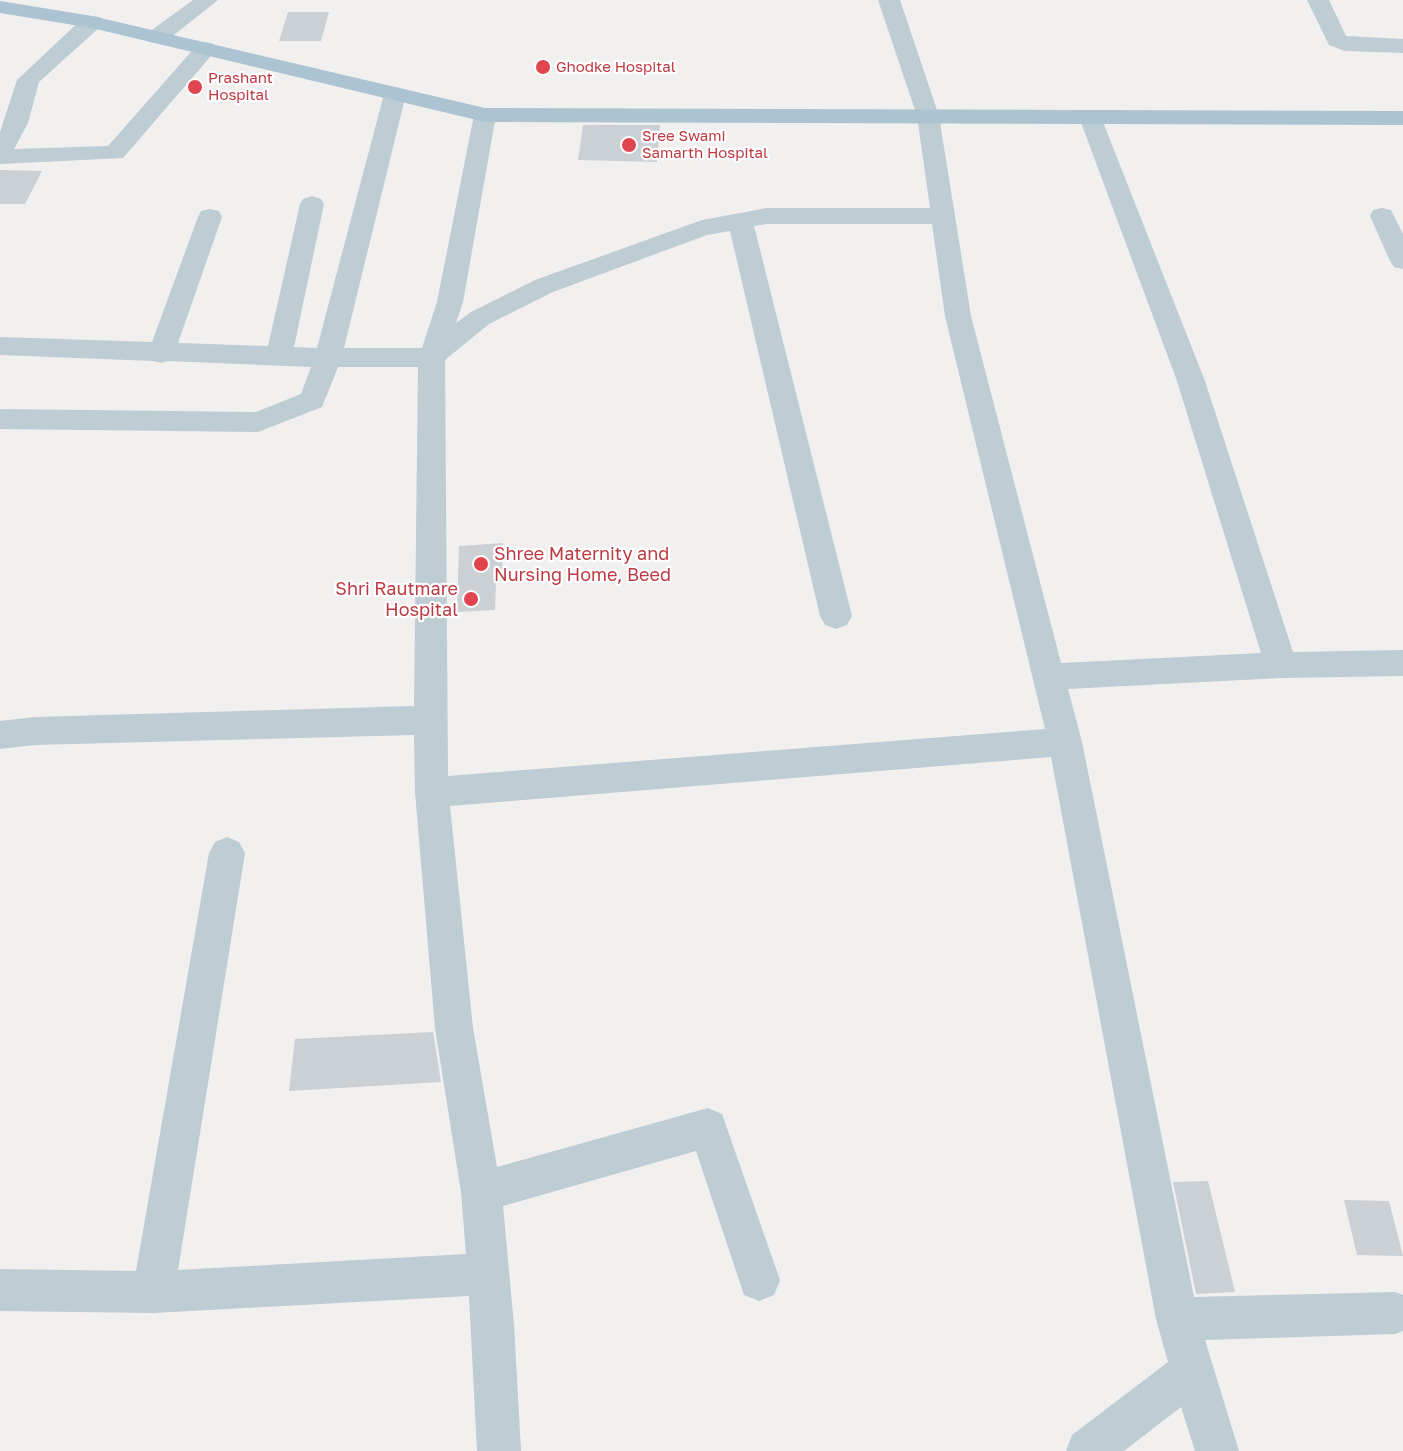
<!DOCTYPE html>
<style>
body{margin:0}
canvas{display:block;background:#f2efef}
</style>
<canvas width="1403" height="1451"></canvas>
<script>
const c = document.querySelector('canvas').getContext('2d');
c.lineJoin = 'round';
function fill(path, color) { c.fillStyle = color; c.fill(path, 'evenodd'); }
const poly = rows => new Path2D(rows.map(r => 'M' + r).join(''));
function stroke(path, color, width, dash) { c.strokeStyle = color; c.lineWidth = width; c.lineCap = dash ? 'butt' : 'round'; c.setLineDash(dash || []); c.stroke(path); }
function write(font, color, halo, rows, align = 'center') {
  c.font = font + ' "Golos Text",sans-serif'; c.lineWidth = 4.5; c.setLineDash([]); c.textBaseline = 'middle'; c.strokeStyle = halo; c.fillStyle = color; for (const [text, x, y, turn = 0] of rows) {
    c.save(); c.translate(x, y); c.rotate((+turn || 0) * Math.PI / 180); c.textAlign = isNaN(turn) ? turn : align; if (halo) c.strokeText(text, 0, 0); c.fillText(text, 0, 0); c.restore();
  }
}
const building = poly([
 [288,12,329,12,321,41,279,41],
 [583,125,660,125,657,162,578,160],
 [0,170,42,171,25,204,0,204],
 [503,543,502,580,496,581,495,610,457,612,459,546],
 [433,1032,441,1082,289,1091,295,1039],
 [1208,1181,1235,1292,1196,1294,1173,1182],
 [1344,1200,1389,1201,1403,1256,1357,1255]
]);
const minor = poly([
 [193,0,218,0,165,42,157,43,149,42,146,37,149,32,193,0],
 [878,0,900,0,939,116,971,316,1061,663,1261,653,1177,381,1079,117,1082,112,1090,110,1098,112,1101,117,1205,381,1293,652,1403,650,1403,676,1281,678,1068,689,1082,742,1194,1297,1395,1292,1403,1295,1403,1331,1395,1334,1205,1340,1239,1451,1195,1451,1181,1407,1124,1451,1066,1451,1072,1435,1168,1362,1156,1319,1051,757,450,806,473,1028,497,1167,708,1108,722,1114,780,1280,774,1295,759,1301,744,1295,696,1151,503,1206,514,1325,521,1451,477,1451,469,1296,153,1313,0,1311,0,1269,136,1271,209,853,215,842,227,837,239,842,245,853,178,1270,466,1254,461,1192,435,1028,415,792,414,735,35,745,0,749,0,721,35,717,414,706,418,367,338,367,322,407,258,432,0,429,0,409,256,412,301,394,311,367,168,361,161,363,153,361,0,355,0,337,152,342,198,217,201,211,210,209,219,211,222,217,178,343,268,346,300,204,303,199,312,196,321,199,324,204,294,347,317,348,384,94,387,89,395,87,403,89,406,94,344,348,422,348,437,302,474,115,477,110,485,108,493,110,496,115,463,302,456,323,471,312,535,280,702,220,767,208,930,208,917,116,878,0],
 [767,224,932,224,945,316,1045,729,448,776,445,360,489,324,553,292,707,235,730,231,820,616,825,625,836,629,847,625,852,616,754,226,767,224],
 [1307,0,1329,0,1346,36,1403,39,1403,53,1345,51,1329,45,1307,0],
 [92,16,100,17,103,22,100,27,39,82,28,123,14,149,108,146,198,44,206,42,214,44,217,49,123,158,0,164,0,132,17,80,84,17,92,16],
 [1382,208,1391,210,1403,234,1403,269,1394,267,1390,261,1370,216,1373,210,1382,208]
]);
const major = poly([
 [0,1,92,16,485,108,1403,111,1403,125,485,122,92,28,0,13,0,1]
]);
const markers = [
 [543,67,8,"#e0444e"],
 [195,87,8,"#e0444e"],
 [629,145,8,"#e0444e"],
 [481,564,8,"#e0444e"],
 [471,599,8,"#e0444e"]
];
const farHealthnames = [
 ["Ghodke Hospital",556,67],
 ["Prashant",208,78],
 ["Hospital",208,95],
 ["Sree Swami",642,136],
 ["Samarth Hospital",642,153]
];
const healthNames = [
 ["Shree Maternity and",494,554],
 ["Nursing Home, Beed",494,575],
 ["Shri Rautmare",458,589,"right"],
 ["Hospital",458,610,"right"]
];
fill(building, '#cad0d4');
fill(minor, '#beccd3');
fill(major, '#acc3d1');
for (const [x, y, r, color] of markers) { const dot = new Path2D(); dot.arc(x, y, r, 0, 2 * Math.PI); c.fillStyle = color; c.fill(dot); stroke(dot, '#fff', 2); }
write('15px', '#be3a42', '#fff', farHealthnames, 'left');
write('18px', '#be3a42', '#fff', healthNames, 'left');
</script>
